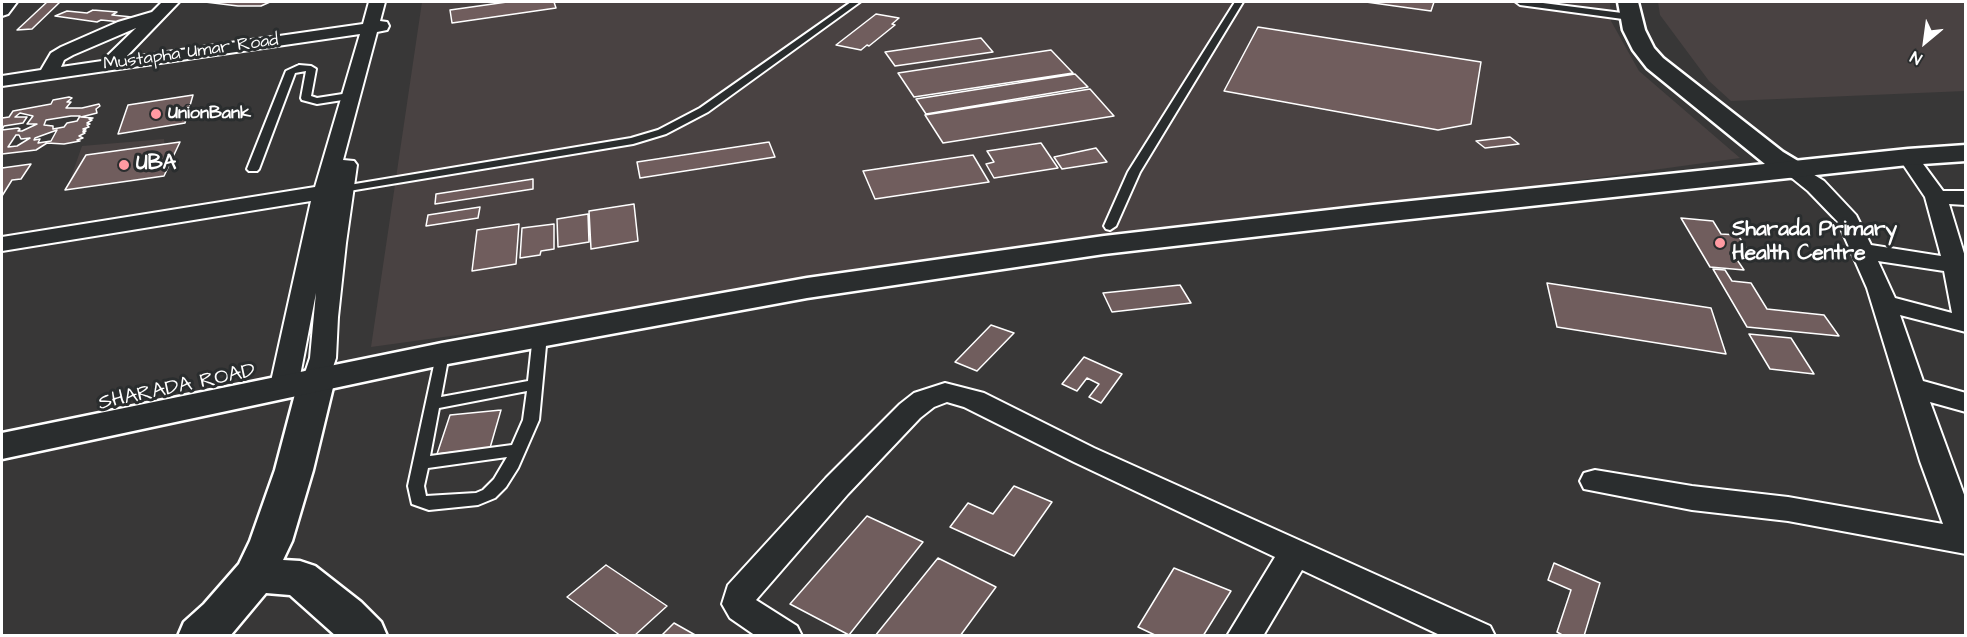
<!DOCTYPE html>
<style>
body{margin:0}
#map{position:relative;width:1967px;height:637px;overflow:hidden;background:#383737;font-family:"Architects Daughter",sans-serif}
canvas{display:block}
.frame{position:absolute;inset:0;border:3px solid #fff;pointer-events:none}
.north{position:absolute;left:1895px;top:12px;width:60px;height:60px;-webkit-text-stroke:4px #2a2d2e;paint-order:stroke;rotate:209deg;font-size:16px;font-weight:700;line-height:24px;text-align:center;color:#fff}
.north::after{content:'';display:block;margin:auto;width:21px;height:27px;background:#fff;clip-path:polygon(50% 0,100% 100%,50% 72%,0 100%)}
</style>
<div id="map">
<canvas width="1967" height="637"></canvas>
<div class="frame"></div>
<div class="north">N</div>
</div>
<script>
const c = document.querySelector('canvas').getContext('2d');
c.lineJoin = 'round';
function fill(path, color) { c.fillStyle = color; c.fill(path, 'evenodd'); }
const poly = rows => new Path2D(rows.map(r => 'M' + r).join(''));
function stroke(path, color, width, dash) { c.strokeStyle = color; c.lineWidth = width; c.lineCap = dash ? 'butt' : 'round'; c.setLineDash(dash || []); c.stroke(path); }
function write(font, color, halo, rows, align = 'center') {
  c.font = font + ' "Architects Daughter",sans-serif'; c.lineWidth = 6; c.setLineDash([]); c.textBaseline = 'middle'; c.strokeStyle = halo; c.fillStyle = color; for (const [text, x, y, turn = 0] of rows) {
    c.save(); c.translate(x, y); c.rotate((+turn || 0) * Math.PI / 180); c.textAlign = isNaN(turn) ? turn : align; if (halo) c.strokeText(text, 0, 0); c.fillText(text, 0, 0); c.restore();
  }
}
const built = poly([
 [422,2,1610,2,1611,21,1639,71,1740,158,371,347],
 [1658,2,1965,2,1965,91,1731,101,1709,81,1660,15],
 [164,139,167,171,68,186,82,146]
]);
const building = poly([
 [47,2,60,2,32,29,17,30,47,2],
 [205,2,270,2,261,6,238,6,205,2],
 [507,2,554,2,556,8,452,23,450,10,507,2],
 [1366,2,1434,2,1431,11,1366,2],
 [93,10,117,12,112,15,132,17,121,22,101,20,97,22,55,16,67,11,87,13,93,10],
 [876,14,899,18,892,24,895,25,869,46,867,45,861,50,836,45,876,14],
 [1258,27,1481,62,1471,124,1438,130,1224,91,1258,27],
 [981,38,993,52,895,66,885,52,981,38],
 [1051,50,1073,73,914,97,898,73,1051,50],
 [1075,74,1088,87,926,114,916,99,1075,74],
 [1090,89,1114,116,943,143,925,115,1090,89],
 [193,95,185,123,118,134,128,105,193,95],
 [69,97,72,98,67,102,71,102,66,108,82,108,99,104,100,106,96,109,97,113,81,117,93,118,89,119,92,120,87,123,90,124,87,125,89,127,83,129,86,129,83,131,86,131,83,132,85,133,79,136,83,138,77,140,80,141,64,144,47,143,36,150,2,154,2,130,18,128,20,129,18,131,22,131,37,124,27,124,33,116,20,113,15,117,27,117,23,123,4,126,2,130,2,118,9,117,13,111,51,104,53,100,69,97],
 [71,116,80,116,77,121,67,123,64,127,53,129,53,126,44,125,46,120,71,116],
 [57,130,51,141,38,143,40,139,34,140,35,138,57,130],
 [16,135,19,135,21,139,30,138,17,146,8,147,16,135],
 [1510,137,1519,144,1485,148,1476,141,1510,137],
 [180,142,164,176,65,190,86,155,180,142],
 [769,142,775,157,640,178,637,162,769,142],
 [1041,143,1058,168,994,178,986,164,994,162,987,151,1041,143],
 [1096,148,1107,162,1062,169,1054,157,1096,148],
 [973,155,989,182,875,199,863,171,973,155],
 [31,164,21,179,12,180,2,196,2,168,31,164],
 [533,179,533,189,435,204,436,194,533,179],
 [634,204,638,241,591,249,589,211,634,204],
 [480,207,478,218,426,226,428,215,480,207],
 [588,214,589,242,558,247,557,219,588,214],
 [1681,218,1713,221,1721,234,1738,235,1749,253,1731,251,1744,270,1710,267,1681,218],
 [519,224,516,264,472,271,477,230,519,224],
 [554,224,554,249,541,251,540,255,520,258,522,228,554,224],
 [1713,269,1725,270,1732,281,1751,283,1767,309,1824,315,1839,336,1747,327,1713,269],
 [1547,283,1711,308,1726,354,1557,327,1547,283],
 [1180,285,1191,303,1112,312,1103,293,1180,285],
 [991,325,1014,333,977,371,955,362,991,325],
 [1749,334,1791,338,1814,374,1770,369,1749,334],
 [1084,357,1122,374,1101,403,1089,397,1099,384,1087,378,1077,391,1062,384,1084,357],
 [501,410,490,448,437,454,450,415,501,410],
 [1014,486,1052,502,1014,556,950,527,968,503,993,514,1014,486],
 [867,516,923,542,849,635,790,604,867,516],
 [938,558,996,587,960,636,875,636,938,558],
 [1554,563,1600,583,1584,636,1564,636,1557,632,1571,590,1548,580,1554,563],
 [606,565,667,606,634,636,621,636,567,597,606,565],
 [1174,568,1231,591,1203,636,1157,636,1138,627,1174,568],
 [674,623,697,636,661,636,674,623]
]);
const service = poly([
 [851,2,860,2,708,112,666,134,633,144,343,192,337,189,343,186,631,138,658,130,700,108,851,2],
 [1235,2,1243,2,1140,172,1116,226,1110,230,1106,229,1104,226,1128,172,1235,2],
 [1516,2,1535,2,1630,14,1634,17,1630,20,1520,5,1516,2],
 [299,65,311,66,316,69,311,96,317,98,349,93,354,96,349,99,317,104,302,100,301,98,306,71,295,73,259,169,257,171,249,171,247,169,286,71,299,65],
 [540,331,547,335,539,420,518,468,506,487,495,498,478,505,429,510,412,504,408,486,437,351,447,351,449,354,441,397,528,381,533,335,540,331],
 [527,391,523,420,512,445,430,456,439,408,527,391],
 [507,457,494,479,483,490,476,493,426,496,424,486,428,468,507,457]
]);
const minor = poly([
 [2,2,17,2,8,14,2,16,2,2],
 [162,2,179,2,125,58,363,24,369,2,385,2,380,21,387,22,389,26,387,30,377,32,343,160,354,161,357,165,346,243,338,317,336,358,327,385,317,388,307,385,303,379,310,358,316,293,298,386,294,392,284,395,274,392,270,386,311,201,2,251,2,237,315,187,360,34,2,86,2,76,41,70,51,53,61,47,118,22,152,12,162,2],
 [136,28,102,61,61,67,64,60,73,55,136,28],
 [1908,151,1915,153,1943,191,1966,191,1966,205,1949,204,1966,260,1966,332,1900,315,1923,381,1966,393,1966,412,1930,402,1966,500,1966,554,1788,521,1692,510,1584,489,1580,481,1584,473,1595,470,1692,486,1788,497,1943,524,1920,461,1867,288,1838,222,1808,191,1782,170,1786,166,1793,164,1800,166,1824,181,1856,215,1871,245,1941,256,1925,197,1898,157,1901,153,1908,151],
 [1878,261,1944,271,1952,313,1895,298,1878,261],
 [945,383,984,393,1094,448,1490,626,1495,636,1442,636,1302,570,1263,636,1227,636,1275,557,1074,462,964,407,947,402,934,407,920,418,848,494,756,600,797,626,802,636,756,636,730,618,722,604,728,585,826,478,900,404,914,393,945,383]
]);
const tertiary = poly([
 [317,367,329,371,335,379,313,470,292,541,283,560,300,561,315,566,361,602,381,622,387,636,336,636,290,595,266,593,230,636,178,636,184,622,204,604,239,564,250,541,275,470,299,379,305,371,317,367]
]);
const secondary = poly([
 [1618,2,1638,2,1645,30,1654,48,1663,58,1783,152,1803,164,1807,170,1803,176,1793,178,1783,176,1765,164,1647,68,1633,50,1623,30,1618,2]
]);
const primary = poly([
 [1966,145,1966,161,1908,165,1373,223,1104,254,807,298,442,365,2,459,2,433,442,343,807,278,1104,236,1373,205,1908,149,1966,145]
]);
const markers = [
 [156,114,6,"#ff9aa2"],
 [124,165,6,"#ff9aa2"],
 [1720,243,6,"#ff9aa2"]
];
const farStreetnames = [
 ["Mustapha Umar Road",191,53,-8]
];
const farPoinames = [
 ["UnionBank",168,114]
];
const poiNames = [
 ["UBA",136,165],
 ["Sharada Primary",1732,231],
 ["Health Centre",1732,255]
];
const streetNames = [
 ["SHARADA ROAD",177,388,-12]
];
fill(built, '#494242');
fill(building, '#705d5d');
stroke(building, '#fff', 1.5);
stroke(service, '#fff', 4);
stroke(minor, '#fff', 4);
stroke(tertiary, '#fff', 5);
stroke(secondary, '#fff', 5);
stroke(primary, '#fff', 5);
fill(service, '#2a2d2e');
fill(minor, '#2a2d2e');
fill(tertiary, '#2a2d2e');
fill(secondary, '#2a2d2e');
fill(primary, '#2a2d2e');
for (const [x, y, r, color] of markers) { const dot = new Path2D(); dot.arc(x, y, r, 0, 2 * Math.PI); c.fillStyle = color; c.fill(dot); stroke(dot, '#2a2d2e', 2); }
write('18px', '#fff', '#2a2d2e', farStreetnames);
write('bold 18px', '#fff', '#2a2d2e', farPoinames, 'left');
write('bold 21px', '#fff', '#2a2d2e', poiNames, 'left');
write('21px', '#fff', '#2a2d2e', streetNames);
</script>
